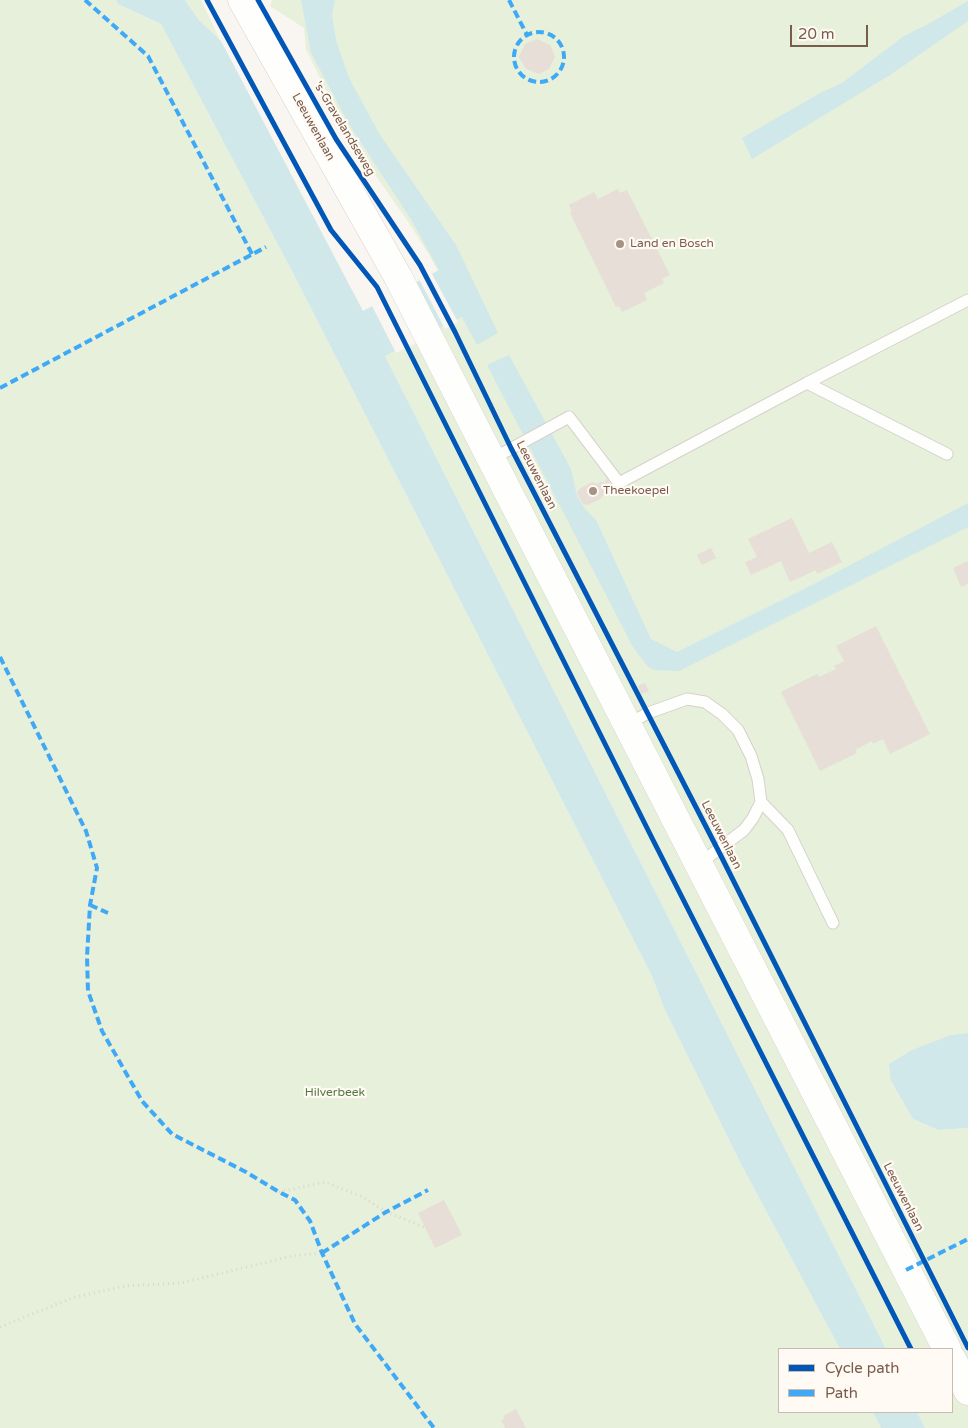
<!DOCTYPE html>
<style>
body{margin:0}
#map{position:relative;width:968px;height:1428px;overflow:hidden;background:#f9f5f0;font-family:"Varela Round",sans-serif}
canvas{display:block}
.legend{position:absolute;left:778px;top:1348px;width:175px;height:65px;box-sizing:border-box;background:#fffaf3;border:1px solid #cabbb1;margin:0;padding:6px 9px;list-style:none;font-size:15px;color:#7a5c4d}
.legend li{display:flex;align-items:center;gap:10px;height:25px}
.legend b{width:25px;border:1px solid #cabbb1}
.scale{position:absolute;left:790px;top:25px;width:78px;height:22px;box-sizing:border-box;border:2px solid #7a5c4d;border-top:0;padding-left:6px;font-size:15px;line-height:18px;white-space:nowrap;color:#7a5c4d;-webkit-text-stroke:4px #fffaf3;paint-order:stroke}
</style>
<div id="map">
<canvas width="968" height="1428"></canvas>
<ul class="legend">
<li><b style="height:6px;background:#0057b8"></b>Cycle path</li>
<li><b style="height:6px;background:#3fa9f5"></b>Path</li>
</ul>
<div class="scale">20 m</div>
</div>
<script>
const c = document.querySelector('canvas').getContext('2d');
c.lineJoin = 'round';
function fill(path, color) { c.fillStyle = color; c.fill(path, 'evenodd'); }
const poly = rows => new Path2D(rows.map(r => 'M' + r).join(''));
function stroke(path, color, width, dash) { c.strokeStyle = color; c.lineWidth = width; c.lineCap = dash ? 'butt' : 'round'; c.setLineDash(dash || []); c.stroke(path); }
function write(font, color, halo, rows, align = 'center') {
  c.font = font + ' "Varela Round",sans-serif'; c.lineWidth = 4.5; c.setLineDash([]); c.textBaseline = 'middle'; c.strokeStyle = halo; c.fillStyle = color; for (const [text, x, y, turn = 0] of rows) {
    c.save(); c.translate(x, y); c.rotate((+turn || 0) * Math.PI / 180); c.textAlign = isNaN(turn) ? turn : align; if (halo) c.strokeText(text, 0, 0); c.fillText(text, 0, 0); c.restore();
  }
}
const green = poly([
 [0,0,116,0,118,4,161,24,293,273,652,976,664,1008,741,1164,840,1349,779,1349,779,1412,873,1412,881,1428,0,1428],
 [185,0,201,0,220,40,198,19],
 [272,0,968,0,968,1033,951,1035,891,1081,913,1119,938,1130,968,1128,968,1428,925,1428,917,1412,952,1412,952,1349,886,1349,385,356,462,317,431,258,409,223,348,136,306,49,304,28,270,6]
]);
const water = poly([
 [116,0,185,0,198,19,221,41,363,311,439,270,412,221,349,124,311,53,301,0,335,0,332,15,336,40,349,78,380,135,456,245,498,333,477,345,462,317,385,356,886,1349,840,1349,741,1164,664,1008,652,976,293,273,161,24,118,4],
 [968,1,968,21,890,75,752,159,742,138,822,92,842,83,904,36,930,23],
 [509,355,571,469,577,496,585,509,596,520,651,639,677,652,814,584,968,503,968,527,679,671,654,670,648,667,633,647,487,365],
 [968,1033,968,1128,938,1130,913,1119,891,1081,889,1064,912,1050,951,1035],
 [873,1412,917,1412,925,1428,881,1428]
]);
const pier = poly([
 [431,272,458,322,445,329,419,279],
 [415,281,441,331,396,353,371,304]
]);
const building = poly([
 [537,39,550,45,555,57,549,69,539,74,526,69,519,57,525,44],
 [618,189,620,193,627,190,670,275,662,279,664,283,644,293,647,300,622,312,619,306,616,307,570,213,572,212,569,205,594,192,598,199],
 [607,478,613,490,608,489,600,499,588,505,583,504,577,493,579,489,592,482,597,484,600,482,605,482],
 [792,518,809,553,832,542,842,562,817,574,816,570,790,582,781,561,751,575,745,562,757,557,748,539],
 [711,548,716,558,702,565,697,555],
 [968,561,968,584,961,587,953,568],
 [876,626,930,734,890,754,883,739,873,744,872,741,855,750,857,753,820,771,781,692,817,674,819,677,836,669,834,666,844,661,836,646],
 [645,683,649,691,641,694,638,686],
 [444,1200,462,1235,435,1248,418,1213],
 [516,1409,526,1428,505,1428,501,1420,505,1419,503,1416]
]);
const path = poly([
 [279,1192,325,1182,363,1197,386,1212,424,1227],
 [0,1327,72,1298,125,1286,181,1283,292,1256,322,1253]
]);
const lane = poly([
 [807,383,968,300],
 [492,459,569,417,619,483,807,383,947,454],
 [628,724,648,713,687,699,705,702,722,714,738,730,751,756,758,779,761,802],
 [699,864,744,830,753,818,761,802,788,830,833,923]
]);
const secondary = poly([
 [242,0,398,277,947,1349],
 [952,1359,968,1391]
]);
const quiet = poly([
 [85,0,148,56,252,254],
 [509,0,527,35],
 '514 57a25 25 0 1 1 50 0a25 25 0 1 1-50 0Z',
 [0,388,266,247],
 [0,657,86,831,97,868,90,905,87,957,88,991,102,1031,142,1101,172,1134,246,1172,279,1192,295,1200,310,1221,322,1253,355,1324,434,1428],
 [90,905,108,913],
 [322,1253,386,1212,428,1190],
 [906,1270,968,1239]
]);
const cycleway = poly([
 [207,0,331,230,377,287,652,838,911,1349],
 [258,0,336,139,420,265,455,332,511,448,718,850,968,1348]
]);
const markers = [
 [620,244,5,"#a69286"],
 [593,491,5,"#a69286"]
];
const streetNames = [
 ["Leeuwenlaan",313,127,61],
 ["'s-Gravelandseweg",344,129,59],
 ["Leeuwenlaan",536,475,63],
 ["Leeuwenlaan",721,835,63],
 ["Leeuwenlaan",903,1197,63]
];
const poiNames = [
 ["Land en Bosch",630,244],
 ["Theekoepel",603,491]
];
const parkNames = [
 ["Hilverbeek",335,1093]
];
fill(green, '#e7f0db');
fill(water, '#d0e8ea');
fill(pier, '#f9f5f0');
fill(building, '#e6ded7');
stroke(lane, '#d7d1cb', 13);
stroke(secondary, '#d9d2cb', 29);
stroke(path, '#dcd5d0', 3, [1, 4]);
stroke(lane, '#fefefd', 11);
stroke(secondary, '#fefefd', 28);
stroke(quiet, '#3fa9f5', 4, [8, 4]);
stroke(cycleway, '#0057b8', 5);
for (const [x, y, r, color] of markers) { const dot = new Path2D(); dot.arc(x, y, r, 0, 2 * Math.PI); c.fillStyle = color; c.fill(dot); stroke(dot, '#fffaf3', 2); }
write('12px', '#7a5c4d', '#fffaf3', streetNames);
write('12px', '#7a5c4d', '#fffaf3', poiNames, 'left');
write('12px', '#537a41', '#fffaf3', parkNames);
</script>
